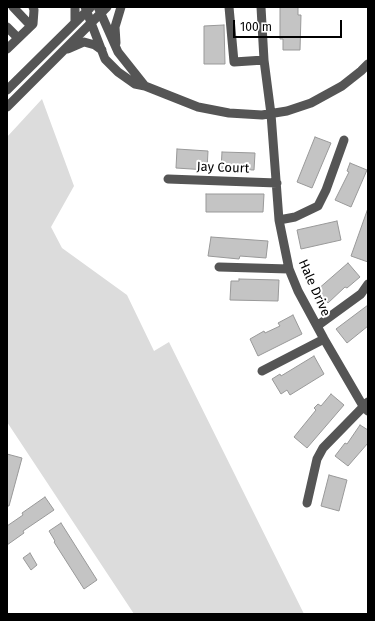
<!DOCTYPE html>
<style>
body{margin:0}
#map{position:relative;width:375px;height:621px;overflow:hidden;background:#fff;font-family:"Fira Sans",sans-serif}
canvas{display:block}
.frame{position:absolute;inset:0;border:8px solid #000;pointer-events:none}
.scale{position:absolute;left:233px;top:20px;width:109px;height:18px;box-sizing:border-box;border:2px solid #000;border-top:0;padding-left:5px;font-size:12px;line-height:14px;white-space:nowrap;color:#000;-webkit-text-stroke:3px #fff;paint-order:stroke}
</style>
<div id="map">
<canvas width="375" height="621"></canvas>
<div class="frame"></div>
<div class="scale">100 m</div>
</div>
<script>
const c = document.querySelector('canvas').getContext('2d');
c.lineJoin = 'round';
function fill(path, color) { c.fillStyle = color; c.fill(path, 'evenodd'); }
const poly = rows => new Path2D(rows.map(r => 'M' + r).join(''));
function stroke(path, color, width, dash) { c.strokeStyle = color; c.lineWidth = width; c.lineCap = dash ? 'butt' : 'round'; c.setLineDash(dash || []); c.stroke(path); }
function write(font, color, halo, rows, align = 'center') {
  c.font = font + ' "Fira Sans",sans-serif'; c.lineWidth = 4; c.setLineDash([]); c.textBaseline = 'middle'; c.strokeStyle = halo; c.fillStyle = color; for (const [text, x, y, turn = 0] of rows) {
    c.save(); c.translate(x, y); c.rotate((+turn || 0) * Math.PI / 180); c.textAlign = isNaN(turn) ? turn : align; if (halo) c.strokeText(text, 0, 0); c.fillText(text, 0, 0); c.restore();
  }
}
const green = poly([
 [42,99,74,186,51,227,62,248,127,295,154,351,169,342,304,614,134,614,7,422,7,137]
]);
const building = poly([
 [280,7,298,7,298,15,301,15,300,50,283,50,283,39,280,39,280,7],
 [224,25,225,64,204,64,204,26,224,25],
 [315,137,331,143,312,188,297,182,315,137],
 [177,149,208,151,207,170,176,168,177,149],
 [222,152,255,153,254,170,221,169,222,152],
 [350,163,367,170,351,207,335,200,349,172,347,171,350,163],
 [206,194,264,194,263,212,206,212,206,194],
 [367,211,368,212,368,262,351,256,367,211],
 [337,221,341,240,301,249,297,230,337,221],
 [211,237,268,241,266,258,240,256,239,259,208,256,211,237],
 [348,263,360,277,347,288,345,287,328,303,317,290,348,263],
 [239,279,279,280,278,301,230,300,231,281,239,281,239,279],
 [368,305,368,326,347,343,336,329,368,305],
 [293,315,302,334,258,356,250,339,264,331,265,333,280,326,278,323,293,315],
 [314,356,324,374,290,395,287,390,281,394,272,379,280,374,281,376,314,356],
 [331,394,344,405,307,448,294,437,316,410,314,408,318,404,321,406,331,394],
 [360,425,368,430,368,443,348,466,335,456,345,443,347,444,360,425],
 [7,454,22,458,9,506,7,506,7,454],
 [329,475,347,480,339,511,321,506,329,475],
 [45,497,54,510,23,531,24,533,7,545,7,526,23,515,22,513,45,497],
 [61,523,97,580,84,589,54,542,55,541,49,531,61,523],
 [30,553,37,565,31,570,23,558,30,553]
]);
const minor = poly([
 [13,7,31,26],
 [75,7,75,22],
 [85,7,105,59,118,72,135,84,145,86,198,107,229,113,262,115,287,111,311,103,342,86,361,71,368,64],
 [98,7,118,52,145,86],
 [229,7,234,62,264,60,261,7],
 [7,27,18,38],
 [116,43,115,27,121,7],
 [7,49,33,24,34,10,33,7],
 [68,49,84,42,95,45,102,50],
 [264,60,271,114,279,220,289,269,298,291,324,339,363,406,368,411],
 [7,90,90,8],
 [7,107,107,7],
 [168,179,277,183],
 [279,220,295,217,318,206,326,190,344,140],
 [219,267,289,269],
 [317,326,361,294,368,284],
 [262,371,324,339],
 [307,503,317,459,323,448,368,402]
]);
const streetNames = [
 ["Jay Court",223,168,2],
 ["Hale Drive",314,288,66]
];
fill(green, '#dcdcdc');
fill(building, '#c4c4c4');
stroke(building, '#999', 1);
stroke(minor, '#555', 9);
write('13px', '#000', '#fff', streetNames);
</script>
